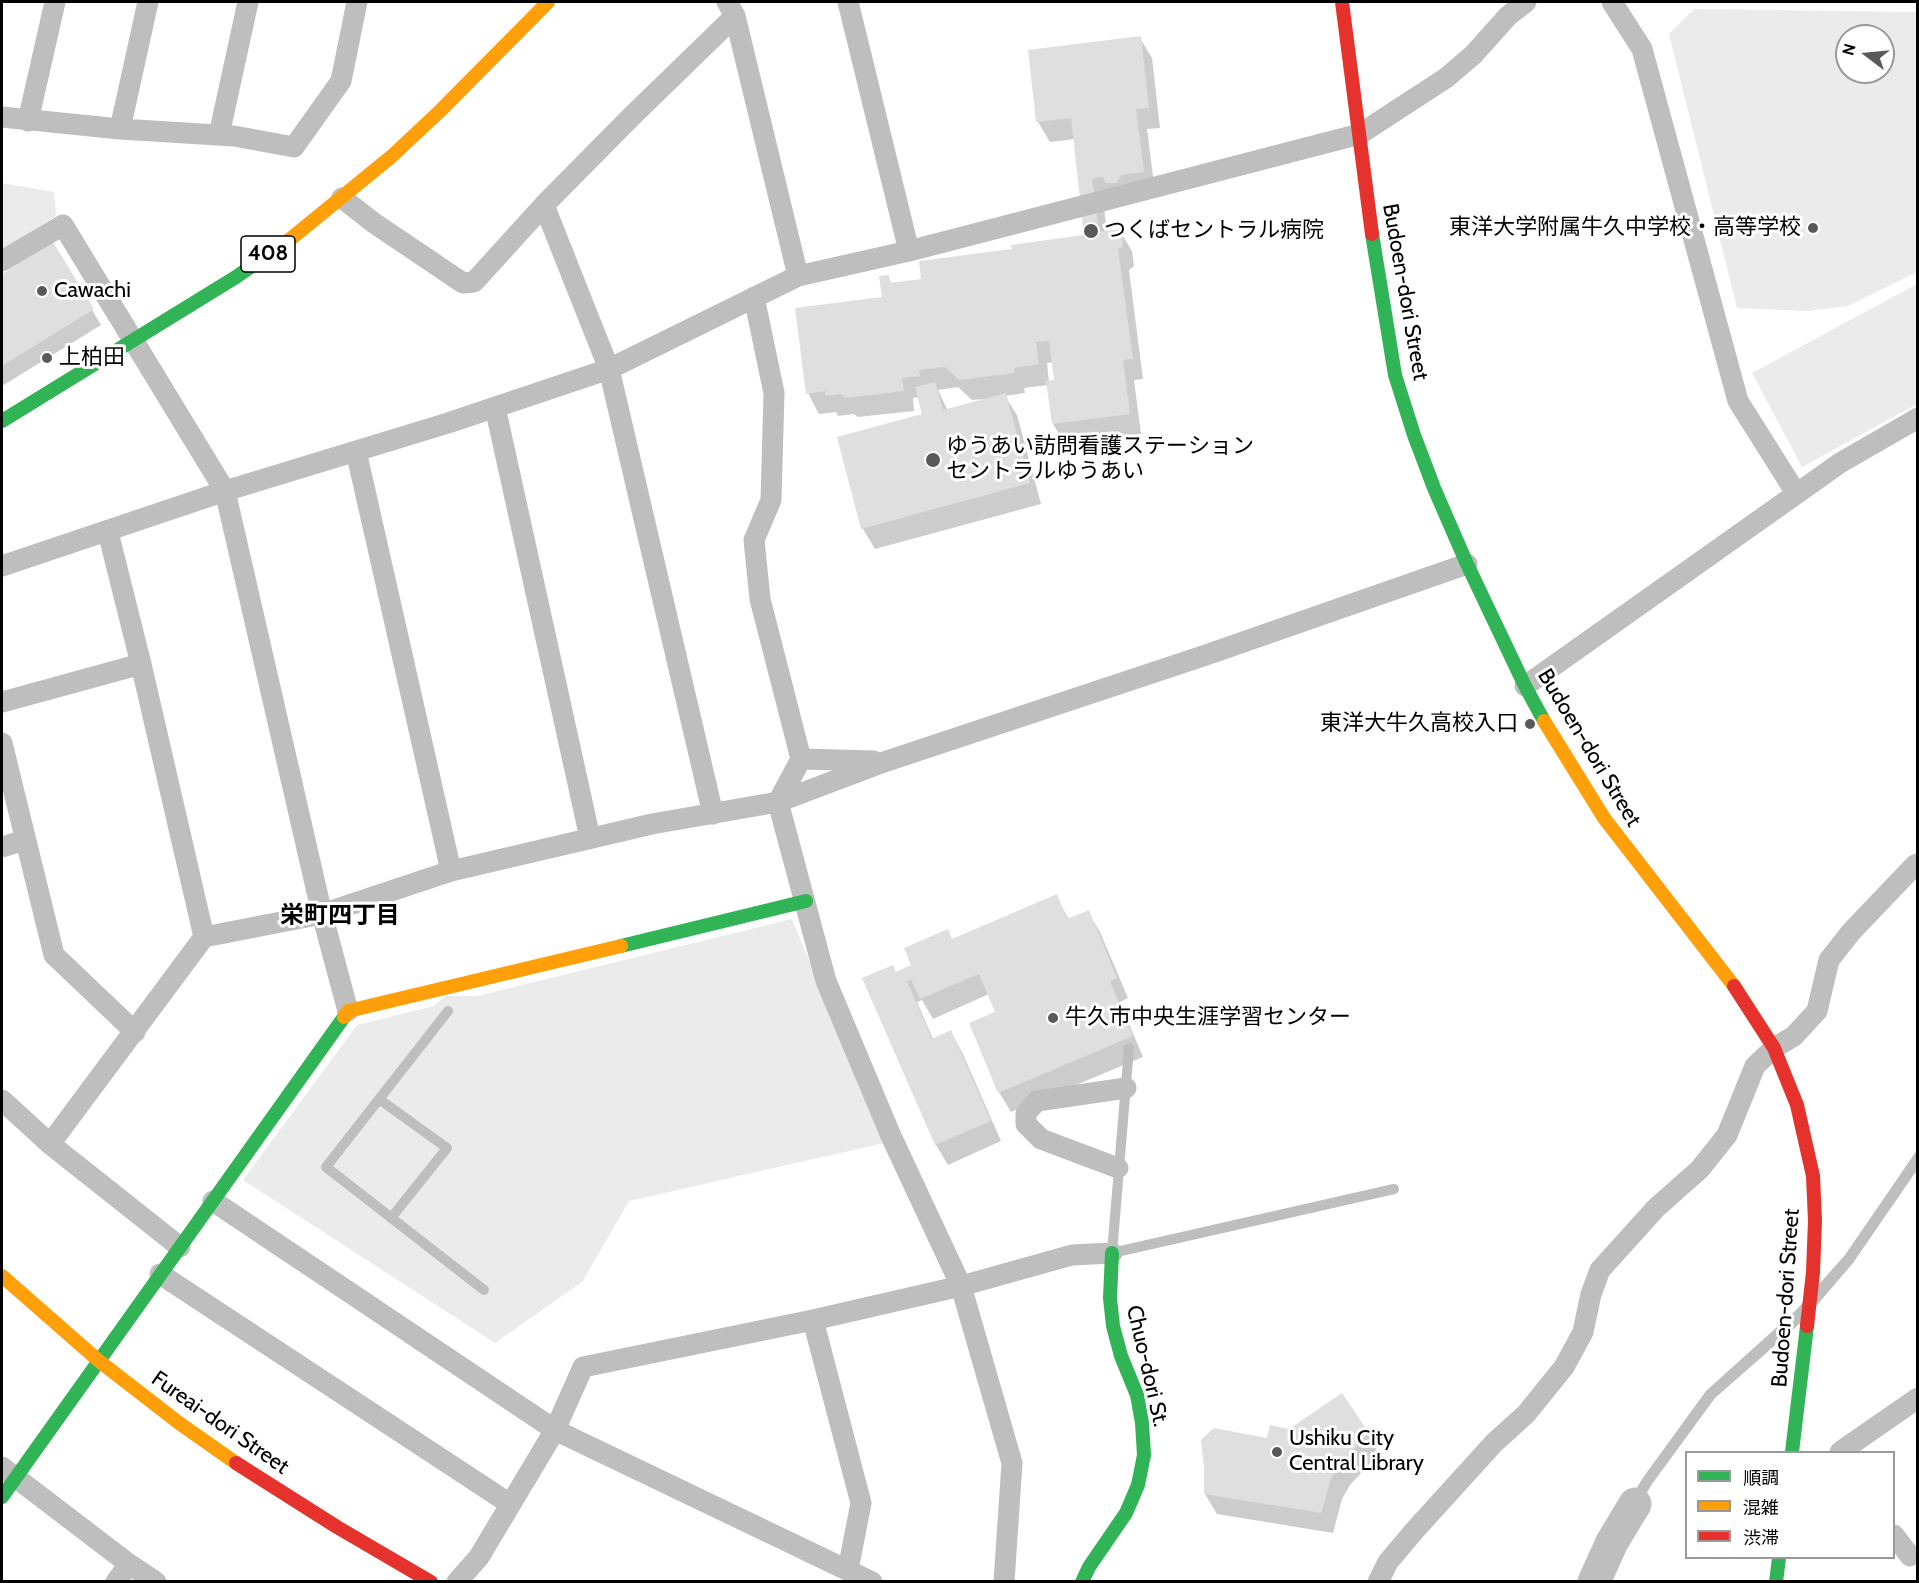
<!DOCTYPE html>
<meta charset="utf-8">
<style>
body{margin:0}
#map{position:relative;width:1919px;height:1583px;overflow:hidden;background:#fff;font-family:Cabin,"Noto Sans JP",sans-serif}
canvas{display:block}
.frame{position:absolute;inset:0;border:3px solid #000;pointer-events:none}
.legend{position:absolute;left:1685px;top:1451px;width:210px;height:108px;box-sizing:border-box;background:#fff;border:2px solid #999;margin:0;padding:8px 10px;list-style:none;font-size:18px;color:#000}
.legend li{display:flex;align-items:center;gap:12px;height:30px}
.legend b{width:30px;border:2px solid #999}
.north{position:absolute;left:1835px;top:24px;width:60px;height:60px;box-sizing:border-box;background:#fff;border:2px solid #999;border-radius:50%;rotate:286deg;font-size:16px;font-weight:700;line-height:24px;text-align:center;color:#000}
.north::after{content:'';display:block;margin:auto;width:21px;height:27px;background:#595959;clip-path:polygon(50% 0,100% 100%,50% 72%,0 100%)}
</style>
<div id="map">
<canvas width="1919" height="1583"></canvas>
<div class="frame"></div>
<ul class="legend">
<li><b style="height:8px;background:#30b455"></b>順調</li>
<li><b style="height:8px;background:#ff9f0a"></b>混雑</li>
<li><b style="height:8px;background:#e5322d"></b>渋滞</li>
</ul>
<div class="north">N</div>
</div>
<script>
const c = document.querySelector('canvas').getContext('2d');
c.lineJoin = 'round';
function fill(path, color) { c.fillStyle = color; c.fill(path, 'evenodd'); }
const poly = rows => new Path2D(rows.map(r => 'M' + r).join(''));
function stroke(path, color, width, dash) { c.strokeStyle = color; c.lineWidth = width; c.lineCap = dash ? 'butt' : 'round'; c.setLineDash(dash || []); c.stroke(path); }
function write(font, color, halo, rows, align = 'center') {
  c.font = font + ' Cabin,"Noto Sans JP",sans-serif'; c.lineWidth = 6; c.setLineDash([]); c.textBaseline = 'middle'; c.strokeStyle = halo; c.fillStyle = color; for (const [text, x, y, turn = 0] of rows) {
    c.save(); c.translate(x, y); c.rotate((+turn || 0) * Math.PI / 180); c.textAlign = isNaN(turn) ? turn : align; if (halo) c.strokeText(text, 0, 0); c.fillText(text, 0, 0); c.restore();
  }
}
const green = poly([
 [1694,9,1917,12,1918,269,1915,273,1848,306,1807,311,1737,308,1669,34],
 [1847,36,1883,36,1883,72,1847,72],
 [2,183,54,192,56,216,2,250],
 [1917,284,1917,404,1802,467,1752,373],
 [792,919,884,1143,629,1201,582,1282,495,1343,243,1180,357,1025,434,1006,445,996,477,996]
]);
const water = poly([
 [1917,1150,1917,1170,1853,1263,1805,1319,1715,1398,1652,1484,1616,1545,1607,1540,1642,1479,1706,1391,1797,1309,1845,1255]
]);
const shadow = poly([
 [1140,38,1152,58,1160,128,1147,129,1155,192,1103,199,1107,232,1120,231,1132,251,1134,266,1129,270,1143,379,1134,380,1141,434,1065,444,1053,424,1048,385,1024,388,1025,393,1005,396,1017,415,1041,504,875,549,863,529,838,439,923,415,919,397,913,398,914,411,858,417,854,414,838,416,836,412,819,414,808,393,884,298,888,277,892,284,923,281,1014,250,1086,237,1075,139,1050,142,1038,122,1030,51],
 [1053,362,1055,381,1049,382,1047,363],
 [958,387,972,400,984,399,984,400,948,411,938,390],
 [53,244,101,325,2,386,2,276],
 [1056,896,1069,920,1088,912,1100,932,1128,998,1120,1002,1143,1057,1011,1112,999,1092,997,1013,989,994,933,1019,922,1000,917,1002,933,1039,951,1032,962,1052,1001,1141,948,1165,936,1145,864,979,896,973,913,966,953,941],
 [1289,1431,1367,1433,1379,1454,1350,1485,1342,1499,1333,1533,1217,1514,1205,1494,1268,1439]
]);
const river = poly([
 [1594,1582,1612,1542,1635,1504]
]);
const building = poly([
 [1141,36,1149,108,1136,109,1144,172,1122,175,1116,183,1106,183,1102,177,1092,178,1099,232,1121,229,1123,246,1118,249,1133,359,1123,360,1130,414,1052,424,1046,381,1054,380,1049,341,1036,342,1039,364,1014,368,1014,373,959,380,945,367,919,370,920,376,902,378,904,391,845,398,841,394,825,396,825,391,806,394,795,308,882,297,879,276,889,275,890,283,921,279,919,261,1012,249,1011,245,1084,235,1071,118,1036,122,1028,50],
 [53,242,94,309,2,366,2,274],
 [935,382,943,410,1006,393,1030,483,861,529,837,437,922,414,915,387],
 [1057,894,1067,919,1089,910,1117,978,1110,981,1133,1036,998,1093,969,1023,995,1012,979,974,920,999,911,980,907,981,932,1039,951,1030,991,1121,935,1145,862,978,893,965,896,972,911,965,904,948,948,929,952,939],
 [1342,1393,1369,1433,1339,1465,1331,1479,1321,1513,1204,1494,1204,1468,1201,1440,1214,1428,1267,1438,1270,1425,1289,1429]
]);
const lane = poly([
 [448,1011,326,1167,484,1290],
 [1129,1048,1112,1253,1394,1189],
 [379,1099,447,1148,391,1218]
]);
const street = poly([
 [727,2,735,16,798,276],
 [848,2,909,251],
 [1612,2,1642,49,1738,401,1796,493],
 [2,117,120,129,234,136,294,147,341,81,357,2],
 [28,121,55,2],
 [120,129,148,2],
 [219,135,248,2],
 [342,198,374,223,463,283,474,282,544,205,631,117,735,16],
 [544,205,609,369,713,814],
 [2,261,63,225,225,491,322,914,348,1011],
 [754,297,774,393,771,500,754,540,760,599,801,759],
 [495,407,590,838],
 [356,451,451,871],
 [108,532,141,664,204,937],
 [2,566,225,491,448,423,609,369,798,276,909,251,1360,134,1446,78,1473,55,1508,16,1526,2],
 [1525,686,1840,463,1918,418],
 [2,702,141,664],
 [2,743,54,955,135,1032],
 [874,761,801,759,778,802,826,981,891,1136,961,1286,1012,1463,1004,1582],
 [2,847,25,840],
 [2,1100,50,1144,180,1247],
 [50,1144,204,937,322,914,451,871,652,824,778,802,884,762,1206,655,1467,564],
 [1118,1168,1041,1139,1026,1124,1026,1113,1037,1101,1126,1088],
 [213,1201,555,1430,872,1582],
 [160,1274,510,1504],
 [813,1320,861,1503,848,1570],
 [1840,1452,1918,1398],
 [2,1467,129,1564,156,1582],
 [1894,1535,1910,1556],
 [116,1582,129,1564],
 [457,1582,479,1557,555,1430,583,1367,813,1320,961,1286,1072,1255,1112,1253],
 [1378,1582,1388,1562,1415,1530,1494,1443,1526,1414,1564,1367,1583,1332,1591,1294,1600,1270,1656,1208,1700,1169,1727,1135,1755,1066,1774,1048,1794,1036,1817,1011,1829,960,1851,932,1915,865,1918,864]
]);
const fast = poly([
 [1372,234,1395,375,1414,435,1434,488,1467,564,1525,686,1544,721],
 [2,421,236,277,288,241],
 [621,946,806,901],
 [1792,1452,1807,1326],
 [2,1497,344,1017],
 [1082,1582,1089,1567,1126,1513,1138,1485,1144,1455,1142,1423,1137,1395,1121,1356,1113,1326,1110,1298,1112,1253],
 [1776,1582,1779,1558]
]);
const slow = poly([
 [288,241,392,156,441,110,548,2],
 [1544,721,1604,818,1734,986],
 [344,1017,348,1011,621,946],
 [2,1276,99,1361,179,1423,236,1463]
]);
const jam = poly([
 [1342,2,1372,234],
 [1734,986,1774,1048,1797,1105,1813,1176,1815,1221,1813,1272,1807,1326],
 [236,1463,337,1527,431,1582]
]);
const markers = [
 [1813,228,6,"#595959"],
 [1091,231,8,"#595959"],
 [42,291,6,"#595959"],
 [47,358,6,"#595959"],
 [933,460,8,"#595959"],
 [1530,724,6,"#595959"],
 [1053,1018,6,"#595959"],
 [1277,1452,6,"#595959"]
];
const shields = [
 [268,254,54]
];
const shieldNames = [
 ["408",268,254]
];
const poiNames = [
 ["東洋大学附属牛久中学校・高等学校",1801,228,"right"],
 ["つくばセントラル病院",1104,231],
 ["Cawachi",54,291],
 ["上柏田",59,358],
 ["ゆうあい訪問看護ステーション",946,447],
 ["セントラルゆうあい",946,472],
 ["東洋大牛久高校入口",1518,724,"right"],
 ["牛久市中央生涯学習センター",1065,1018],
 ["Ushiku City",1289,1439],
 ["Central Library",1289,1464]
];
const streetNames = [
 ["Budoen-dori Street",1405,292,80],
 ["Budoen-dori Street",1589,748,59],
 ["Budoen-dori Street",1786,1298,-86],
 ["Chuo-dori St.",1147,1366,77],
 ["Fureai-dori Street",220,1423,35]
];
const neighbourhoodNames = [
 ["栄町四丁目",340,916]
];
fill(green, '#ebebeb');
fill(water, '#bebebe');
fill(shadow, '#0003');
stroke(river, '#bebebe', 33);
fill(building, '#dfdfdf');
stroke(lane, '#bebebe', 10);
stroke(street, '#bebebe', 21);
stroke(fast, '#30b455', 14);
stroke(slow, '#ff9f0a', 14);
stroke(jam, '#e5322d', 14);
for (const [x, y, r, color] of markers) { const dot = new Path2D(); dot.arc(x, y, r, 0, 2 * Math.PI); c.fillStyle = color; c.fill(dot); stroke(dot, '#fff', 2); }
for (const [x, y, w] of shields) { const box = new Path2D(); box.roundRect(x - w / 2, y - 18, w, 36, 4.5); c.fillStyle = '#fff'; c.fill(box); stroke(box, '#000', 1.5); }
write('bold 21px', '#000', null, shieldNames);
write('22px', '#000', '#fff', poiNames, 'left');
write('22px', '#000', '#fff', streetNames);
write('bold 24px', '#000', '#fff', neighbourhoodNames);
</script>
